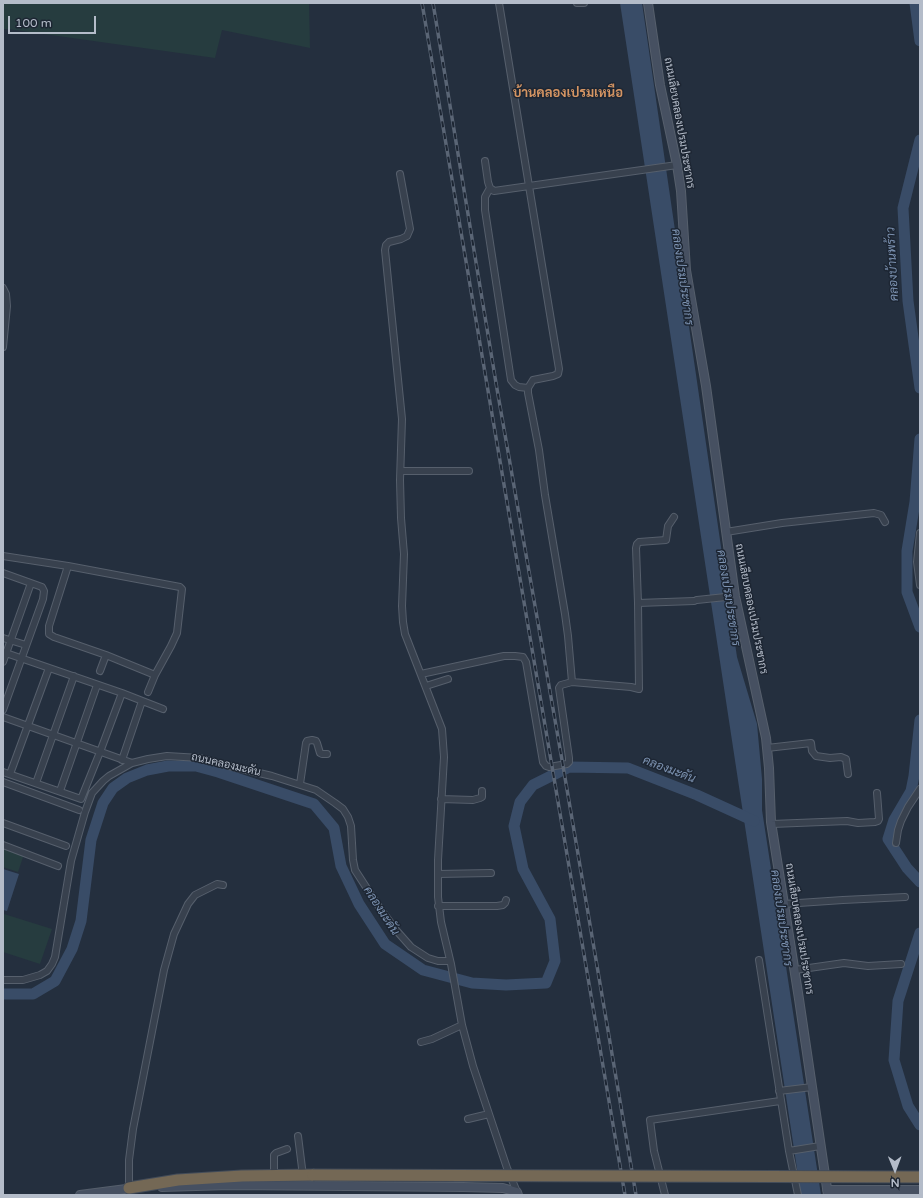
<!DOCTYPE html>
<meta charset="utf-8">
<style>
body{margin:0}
#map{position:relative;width:923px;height:1198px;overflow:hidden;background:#242f3e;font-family:"Varela Round",sans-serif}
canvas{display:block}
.frame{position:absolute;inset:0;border:4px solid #b4bcc9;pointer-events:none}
.north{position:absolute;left:875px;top:1150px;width:40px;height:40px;-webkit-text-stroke:3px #1d2633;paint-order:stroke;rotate:179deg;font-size:11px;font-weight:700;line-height:16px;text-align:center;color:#b4bcc9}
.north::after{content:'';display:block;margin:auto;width:14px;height:18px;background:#b4bcc9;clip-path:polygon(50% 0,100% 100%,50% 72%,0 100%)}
.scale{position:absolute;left:8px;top:16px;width:88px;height:18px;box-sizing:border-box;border:2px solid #b4bcc9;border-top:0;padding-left:5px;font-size:12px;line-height:14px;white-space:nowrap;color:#b4bcc9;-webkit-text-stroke:3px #1d2633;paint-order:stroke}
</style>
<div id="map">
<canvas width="923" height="1198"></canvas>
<div class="frame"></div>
<div class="north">N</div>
<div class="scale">100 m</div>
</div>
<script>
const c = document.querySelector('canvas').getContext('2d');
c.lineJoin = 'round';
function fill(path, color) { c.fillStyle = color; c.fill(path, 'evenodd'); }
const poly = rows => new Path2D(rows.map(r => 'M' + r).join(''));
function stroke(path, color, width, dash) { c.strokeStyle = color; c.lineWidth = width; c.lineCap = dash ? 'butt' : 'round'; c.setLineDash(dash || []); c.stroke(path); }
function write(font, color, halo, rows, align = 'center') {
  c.font = font + ' "Varela Round",Sarabun,sans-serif'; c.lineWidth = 3; c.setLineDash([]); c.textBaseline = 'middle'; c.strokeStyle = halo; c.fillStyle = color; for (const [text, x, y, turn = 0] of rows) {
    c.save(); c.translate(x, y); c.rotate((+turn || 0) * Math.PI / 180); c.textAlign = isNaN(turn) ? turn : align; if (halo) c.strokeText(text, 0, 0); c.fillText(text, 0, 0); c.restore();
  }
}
const green = poly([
 [3,3,309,3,310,48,222,30,215,58,8,29,3,29],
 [3,846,24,854,18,872,3,867],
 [4,914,52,929,40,964,3,952,3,916]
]);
const water = poly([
 [620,3,642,3,737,657,757,724,762,779,762,810,821,1195,801,1195],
 [3,869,19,874,7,911,3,910]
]);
const river = poly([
 [915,3,920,41],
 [920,140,903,208,908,301,920,388],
 [920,439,915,502,907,551,907,592,920,627],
 [920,720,914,776,911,791,894,820,888,839,907,868,920,882],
 [920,933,898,1001,894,1060,908,1106,920,1125],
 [3,994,33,994,55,981,72,949,81,921,91,840,103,803,113,788,127,778,147,770,168,766,196,766,218,772,314,804,334,828,341,866,359,904,385,944,423,970,472,983,506,985,546,983,555,961,550,919,523,869,514,826,520,802,533,785,569,767,628,768,697,795,754,821]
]);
const street = poly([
 [499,3,559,369,558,374,553,376,533,380,528,388,528,393,539,450,545,495,565,614,568,636,572,682],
 [577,3,584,3],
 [485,161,488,182,490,188,494,191,677,165],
 [400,174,410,229,407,236,401,239,389,242,386,245,385,250,402,419,400,480,401,518,404,554,402,606,403,622,405,634,442,729,444,757,438,860,438,897,441,922,451,964,462,1025,473,1066,507,1168,517,1192],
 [490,188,485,197,485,210,511,380,515,385,519,387,528,388],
 [3,288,6,294,7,306,3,347],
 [401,471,469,471],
 [726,532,782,523,874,513,881,515,885,522],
 [920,533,917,562,920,585],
 [3,556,68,566],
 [3,573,42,587,44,591,43,599,3,710],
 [697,600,735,596],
 [638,603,636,548,637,544,639,542,666,540,668,526,674,517],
 [3,638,26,645],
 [3,652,122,693,163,709],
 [3,662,31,583],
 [100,671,106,655,54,637,49,634,49,626,68,566,180,587,182,589,177,633,171,646,155,675,106,655],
 [421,674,504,656,515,656,523,657,526,662,543,762,546,766,549,767,567,764,569,762,569,758,559,688,561,685,572,682,631,687,639,689,638,603,694,601],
 [426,686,448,679],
 [148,692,155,675],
 [3,717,132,763],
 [767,748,811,743,812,751,816,756,830,758,841,757,846,759,848,774],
 [122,760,142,701],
 [3,772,81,799,100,752,122,693],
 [10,774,49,668],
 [3,782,79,810],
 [36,783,74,676],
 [300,784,306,743,307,741,312,740,316,741,317,743,320,753,322,754,327,754],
 [60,791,97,685],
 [441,799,473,800,480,798,482,797,482,791],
 [3,823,66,846],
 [772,824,847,821,858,823,875,822,878,821,879,819,877,793],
 [896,843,898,830,901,821,908,807,920,789],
 [3,845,58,866],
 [438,874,491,873],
 [784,904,843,900,905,897],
 [438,906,497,906,503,905,505,903,506,900],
 [759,960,789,1151,798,1195],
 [795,970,844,963,868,966,901,964],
 [3,980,23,980,40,975,47,971,52,964,55,957,71,861,85,812,92,793,103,781,109,776,132,763,148,759,167,756,200,758,229,766,272,776,316,790,335,803,343,809,348,817,351,826,353,860,355,870,377,904,396,930,411,947,428,958,438,961,450,961],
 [421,1042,432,1039,462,1025],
 [779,1091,812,1087],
 [468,1119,489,1114],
 [298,1136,303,1176],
 [789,1151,820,1146],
 [274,1176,274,1155,276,1153,287,1149],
 [129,1188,129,1160,133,1129,164,970,174,934,188,904,195,895,217,884,223,885],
 [665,1195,654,1151,650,1120,780,1101]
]);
const secondary = poly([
 [648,3,660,85,677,165,681,191,686,270,706,386,735,596,766,738,769,768,771,822,799,999,828,1195],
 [162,1187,230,1185,463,1187,503,1188,517,1192,518,1195],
 [827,1190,920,1190],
 [80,1195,134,1188]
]);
const highway = poly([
 [129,1188,178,1180,242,1176,313,1175]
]);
const rail = poly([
 [422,3,625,1195],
 [433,3,497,389,562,760,636,1195]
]);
const highwayBridge = poly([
 [313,1175,920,1177]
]);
const streetNames = [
 ["ถนนเลียบคลองเปรมประชากร",679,123,80],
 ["ถนนเลียบคลองเปรมประชากร",751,609,79],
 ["ถนนคลองมะดัน",226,765,13],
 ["ถนนเลียบคลองเปรมประชากร",799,929,81]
];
const waterNames = [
 ["คลองบ้านพร้าว",893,264,-93],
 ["คลองเปรมประชากร",682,277,82],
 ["คลองเปรมประชากร",728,598,81],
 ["คลองมะดัน",669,770,21],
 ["คลองมะดัน",381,911,57],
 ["คลองเปรมประชากร",781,918,82]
];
const quarterNames = [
 ["บ้านคลองเปรมเหนือ",568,94]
];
fill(green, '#263c3f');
fill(water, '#394c67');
stroke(river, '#394c67', 11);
stroke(street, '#565f6c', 8);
stroke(secondary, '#565f6c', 10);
stroke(highway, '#434c59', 13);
stroke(street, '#38414e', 6);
stroke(secondary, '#465061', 8);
stroke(highway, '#746855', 11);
stroke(rail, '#5a6575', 3.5);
stroke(rail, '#1d2633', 2, [6]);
stroke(highwayBridge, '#434c59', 13, []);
stroke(highwayBridge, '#746855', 11);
write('11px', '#b4bcc9', '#1d2633', streetNames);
write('italic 12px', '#7c92b1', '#1d2633', waterNames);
write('bold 13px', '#d59563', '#1d2633', quarterNames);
</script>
